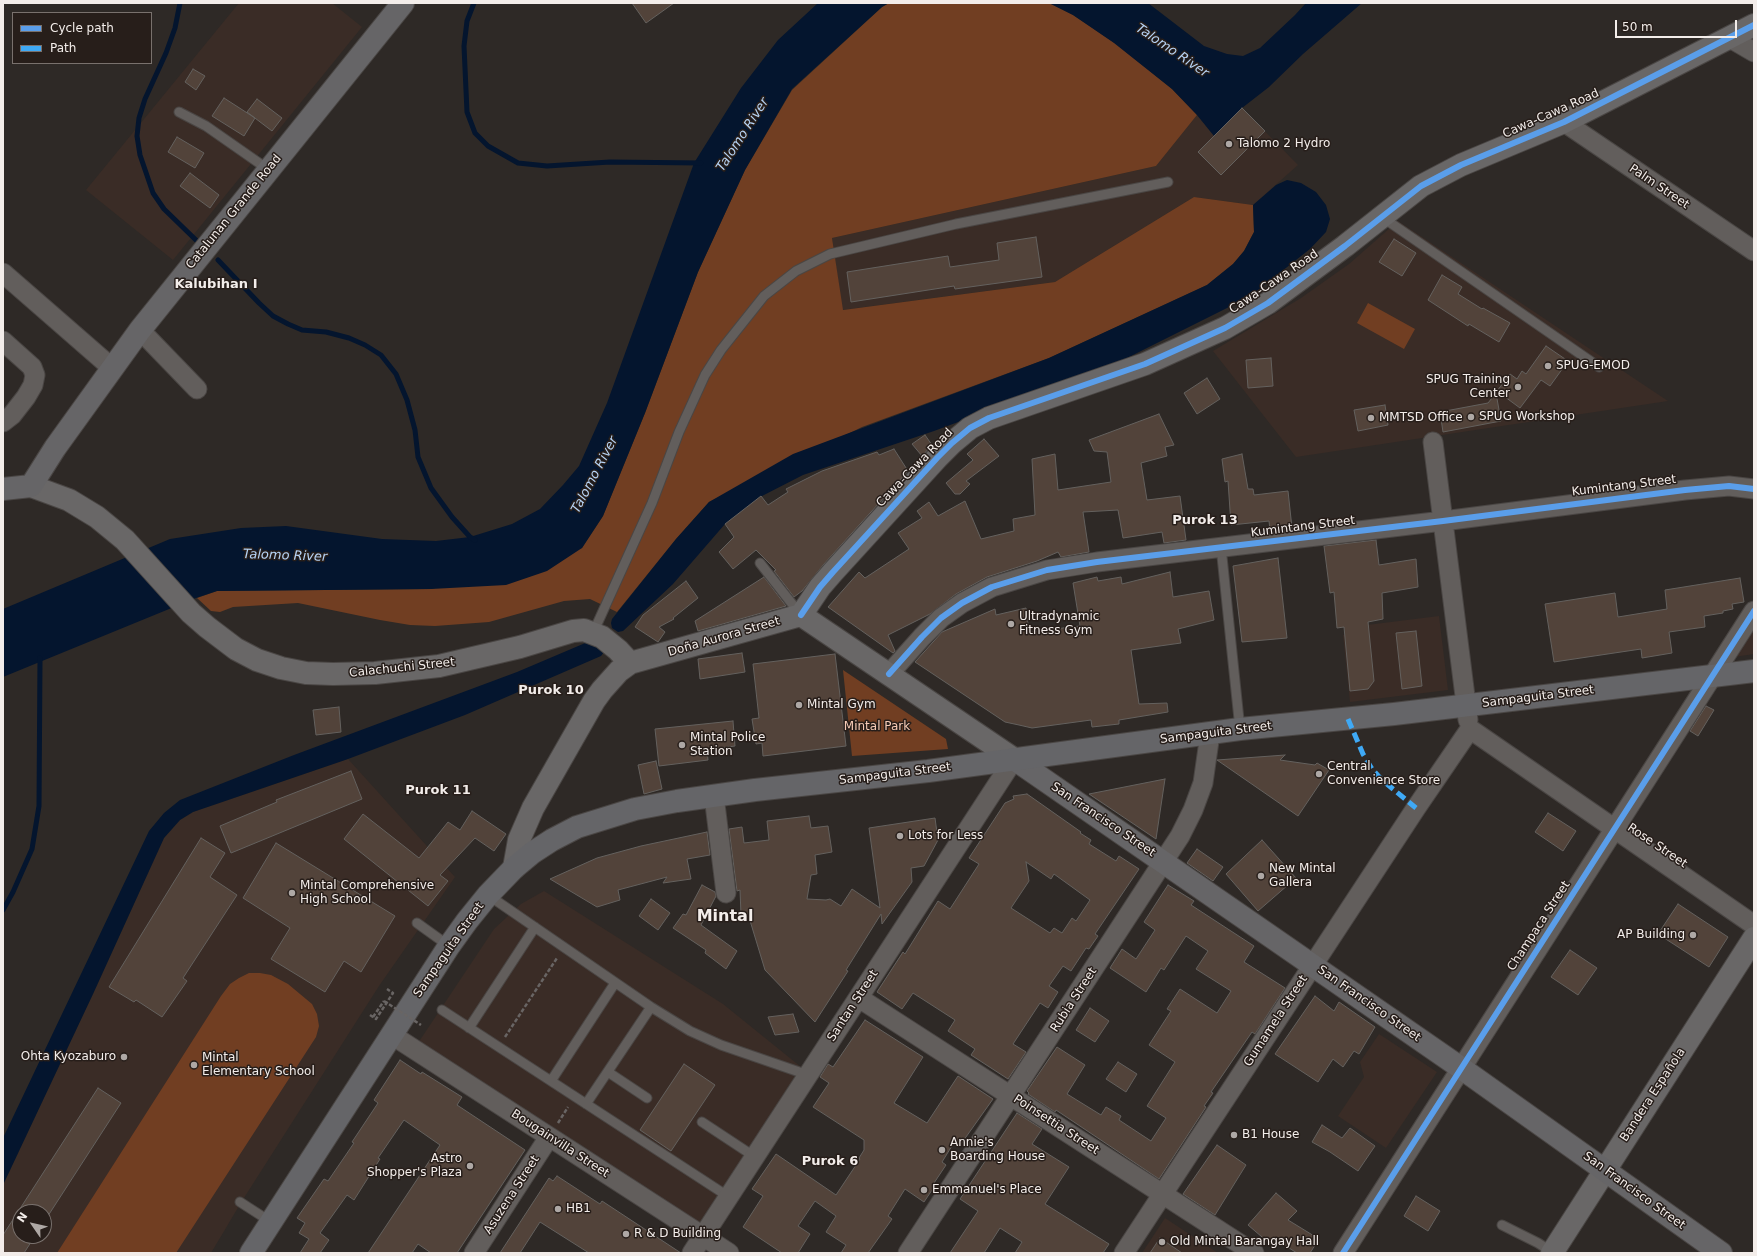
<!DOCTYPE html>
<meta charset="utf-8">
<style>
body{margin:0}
#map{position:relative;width:1757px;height:1256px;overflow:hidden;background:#2e2926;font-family:"DejaVu Sans",sans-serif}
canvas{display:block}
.frame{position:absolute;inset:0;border:4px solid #f3edea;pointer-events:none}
.legend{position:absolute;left:12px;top:12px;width:140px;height:52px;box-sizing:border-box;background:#271e1a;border:1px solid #79716d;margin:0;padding:5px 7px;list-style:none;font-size:12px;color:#f3edea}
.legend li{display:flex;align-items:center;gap:8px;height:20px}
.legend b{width:20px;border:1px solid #79716d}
.north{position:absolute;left:12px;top:1204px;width:40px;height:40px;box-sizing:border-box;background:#271e1a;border:1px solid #79716d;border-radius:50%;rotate:304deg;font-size:11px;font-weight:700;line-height:16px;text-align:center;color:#f3edea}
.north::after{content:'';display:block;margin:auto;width:14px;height:18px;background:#aea8a5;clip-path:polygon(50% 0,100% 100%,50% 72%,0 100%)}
.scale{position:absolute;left:1615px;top:20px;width:122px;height:18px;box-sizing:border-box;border:2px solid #f3edea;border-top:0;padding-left:5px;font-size:12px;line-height:14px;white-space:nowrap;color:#f3edea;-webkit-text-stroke:3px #271e1a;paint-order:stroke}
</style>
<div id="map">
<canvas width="1757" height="1256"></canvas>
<div class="frame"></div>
<ul class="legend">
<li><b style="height:5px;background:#5a9eea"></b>Cycle path</li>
<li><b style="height:5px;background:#3fa9f5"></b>Path</li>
</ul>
<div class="north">N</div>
<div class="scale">50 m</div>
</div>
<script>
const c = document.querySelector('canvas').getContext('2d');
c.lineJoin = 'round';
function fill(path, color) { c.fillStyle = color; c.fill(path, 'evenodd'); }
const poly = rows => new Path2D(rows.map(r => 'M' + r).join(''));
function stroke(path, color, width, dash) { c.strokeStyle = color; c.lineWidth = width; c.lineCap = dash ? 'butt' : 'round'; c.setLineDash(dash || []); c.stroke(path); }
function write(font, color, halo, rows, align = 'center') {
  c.font = font + ' "DejaVu Sans",sans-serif'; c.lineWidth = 3; c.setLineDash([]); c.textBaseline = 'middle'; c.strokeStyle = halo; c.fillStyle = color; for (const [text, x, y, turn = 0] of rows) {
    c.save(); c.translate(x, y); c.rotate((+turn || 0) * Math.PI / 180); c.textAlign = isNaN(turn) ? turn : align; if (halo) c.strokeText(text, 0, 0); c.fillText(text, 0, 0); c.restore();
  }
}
const built = poly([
 [239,3,332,3,362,27,173,260,86,190],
 [1242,108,1298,165,1253,205,1194,197,1055,282,842,310,832,238,1156,166,1197,115,1214,136],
 [1398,221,1668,401,1296,457,1213,351,1301,298,1349,264],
 [1439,616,1448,690,1350,702,1343,635,1367,632,1367,625],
 [1754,626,1754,654,1734,657],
 [348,759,455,877,379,986,242,1201,211,1253,3,1253,3,1185,93,994,164,838,180,820,193,812],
 [20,1212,44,1212,44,1236,20,1236],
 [544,891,723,1004,801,1067,699,1226,418,1043,494,929,521,904],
 [1379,1034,1437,1072,1386,1148,1338,1116,1364,1077,1360,1062],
 [1165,1218,1218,1253,1142,1253]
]);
const green = poly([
 [889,3,1049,3,1073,15,1115,43,1172,89,1197,115,1156,166,832,238,843,310,1055,282,1194,197,1253,205,1254,232,1244,251,1233,264,1207,285,1049,358,862,427,709,502,676,539,617,612,590,599,564,601,489,622,435,626,410,625,380,620,298,603,233,607,220,612,211,611,197,598,217,591,431,589,582,548,603,516,645,413,698,272,745,170,792,90,882,7],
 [1368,303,1415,329,1404,349,1357,323],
 [843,670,946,739,948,749,852,756],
 [249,973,260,973,271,975,288,984,312,1004,317,1014,319,1026,316,1037,176,1253,57,1253,221,996,230,984,239,978]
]);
const water = poly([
 [818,3,889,3,882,7,792,89,745,170,698,272,645,413,603,516,582,548,547,571,506,585,431,589,217,591,196,598,3,677,3,609,170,539,241,528,286,526,382,539,436,541,470,537,512,524,540,509,563,485,579,466,607,403,694,163,741,88,778,40],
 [1049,3,1148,3,1204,46,1227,54,1243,56,1260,48,1295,15,1306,3,1362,3,1303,54,1269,87,1242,108,1214,136,1197,115,1172,89,1114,43,1073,15],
 [1287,180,1301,183,1316,192,1326,205,1330,219,1326,232,1310,249,1249,297,1119,362,934,431,803,475,762,496,725,524,673,584,623,631,618,632,612,628,611,623,612,619,676,539,709,502,793,454,1049,358,1207,285,1233,264,1244,251,1254,232,1253,205,1276,185],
 [590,641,604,652,601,656,465,715,348,759,193,812,180,820,164,838,93,994,3,1185,3,1138,149,831,164,813,180,800,294,755,517,672]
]);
const stream = poly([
 [180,3,175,28,166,53,145,99,139,118,137,136,140,155,153,193,164,209,198,242],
 [474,3,467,21,464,46,467,112,475,133,488,146,518,163,547,166,610,162,701,163],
 [218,260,259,303,273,316,288,324,302,330,326,332,349,338,365,345,381,355,396,374,407,400,415,430,418,457,431,488,452,517,470,537,475,540],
 [3,910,13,892,32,849,39,806,40,658]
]);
const building = poly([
 [632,3,674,3,646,23,632,3],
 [193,69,205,76,196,90,185,82,193,69],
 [224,98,255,118,244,136,212,116,224,98],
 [257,99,282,118,272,131,247,112,257,99],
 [1242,108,1265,131,1221,175,1198,152,1242,108],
 [177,137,204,153,195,168,168,152,177,137],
 [190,173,219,195,210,208,180,186,190,173],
 [1036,237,1042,277,955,289,954,286,851,302,847,272,948,256,950,267,999,260,997,243,1036,237],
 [1394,239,1416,253,1402,276,1379,262,1394,239],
 [1442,275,1462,287,1458,294,1482,309,1483,308,1510,323,1499,342,1469,324,1468,326,1428,300,1442,275],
 [1546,346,1568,361,1550,386,1541,380,1520,408,1497,391,1510,374,1517,379,1522,371,1526,374,1546,346],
 [1271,358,1273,386,1248,388,1246,360,1271,358],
 [1207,378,1220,399,1197,414,1184,393,1207,378],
 [1496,393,1501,421,1443,432,1440,412,1488,403,1496,393],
 [1385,405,1388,425,1358,431,1354,410,1385,405],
 [1159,414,1174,445,1165,447,1167,456,1141,463,1147,500,1180,496,1186,540,1164,543,1162,532,1123,538,1118,510,1083,512,1089,552,1061,557,1058,552,1037,561,987,577,956,594,930,614,888,635,895,651,893,653,828,607,859,572,865,578,909,549,898,533,922,518,917,511,929,502,938,516,965,501,981,539,1014,531,1013,519,1035,515,1032,459,1055,454,1058,490,1111,482,1107,452,1094,451,1089,440,1159,414],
 [925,435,932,445,922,456,912,444,925,435],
 [984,439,999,456,966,481,970,484,960,494,955,494,946,483,973,460,967,454,984,439],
 [894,449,908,471,824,564,802,591,794,597,774,571,776,570,756,550,733,569,719,552,734,537,725,524,761,496,768,505,788,492,786,489,822,471,877,452,879,455,894,449],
 [1242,454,1248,489,1253,489,1254,495,1288,491,1292,528,1270,530,1269,521,1231,525,1228,481,1225,482,1222,459,1242,454],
 [1376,540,1379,565,1416,559,1418,587,1382,593,1383,619,1368,622,1374,681,1368,689,1350,691,1344,627,1337,628,1334,592,1330,593,1324,546,1376,540],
 [1278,558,1287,638,1242,642,1233,566,1278,558],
 [1170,572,1173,597,1209,591,1214,620,1178,629,1181,643,1131,650,1139,704,1167,703,1168,712,1119,720,1119,724,1092,727,1091,720,1032,728,1019,725,1005,722,915,662,942,632,995,609,996,615,1026,608,1029,632,1080,626,1073,583,1097,577,1098,581,1121,577,1122,584,1170,572],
 [764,577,786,606,698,631,695,621,764,577],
 [1740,578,1744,602,1732,604,1733,609,1723,611,1723,613,1704,616,1705,627,1669,632,1672,653,1642,658,1641,649,1554,662,1545,604,1615,593,1618,617,1667,609,1665,590,1740,578],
 [686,581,698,598,673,618,674,619,659,627,665,632,658,642,635,627,643,615,686,581],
 [1416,631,1422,686,1402,689,1396,633,1416,631],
 [742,653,745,672,700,679,698,659,742,653],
 [835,654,846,746,763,756,762,743,756,744,752,719,759,718,753,664,835,654],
 [1706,706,1714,710,1698,736,1690,731,1706,706],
 [339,707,341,732,316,735,313,710,339,707],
 [733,721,735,746,707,750,708,760,659,766,655,729,733,721],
 [1285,755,1280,760,1315,765,1317,763,1329,770,1298,816,1217,760,1285,755],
 [656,761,662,789,644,794,638,765,656,761],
 [351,771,362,799,231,853,220,826,277,802,276,800,351,771],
 [1165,779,1156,839,1089,794,1165,779],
 [1027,794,1081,832,1080,833,1091,840,1089,844,1116,861,1119,856,1139,869,1095,934,1098,936,1089,949,1086,948,1071,971,1063,966,1049,986,1058,992,1048,1008,1040,1003,1013,1044,1026,1052,1008,1079,971,1055,975,1049,948,1031,955,1020,913,993,902,1009,877,992,903,952,905,954,938,901,950,909,979,864,969,858,1005,803,1014,799,1013,796,1027,794],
 [1026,862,1051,879,1054,874,1090,900,1076,921,1072,918,1062,933,1054,928,1050,933,1011,908,1029,881,1026,862],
 [472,811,506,834,494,851,475,838,440,875,448,881,428,906,344,839,363,814,419,858,448,822,460,830,472,811],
 [1548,813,1576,831,1563,851,1535,832,1548,813],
 [809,816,811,828,828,826,832,852,815,855,817,874,811,875,807,899,826,900,830,899,841,906,852,889,880,908,869,828,935,818,938,840,924,866,911,868,912,882,882,924,881,914,846,970,848,971,815,1022,765,970,748,914,741,915,740,890,737,891,729,829,742,827,744,843,769,840,767,821,809,816],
 [707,832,710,855,687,859,691,879,663,883,667,877,618,890,620,900,597,907,550,879,597,858,641,846,707,832],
 [201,838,225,853,210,877,237,895,183,978,187,981,162,1017,136,1000,134,1002,109,987,201,838],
 [1262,840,1296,878,1258,911,1226,874,1262,840],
 [276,843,395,916,361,972,344,961,325,992,271,959,290,928,243,898,276,843],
 [1197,849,1223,867,1213,881,1187,863,1197,849],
 [702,885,715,892,716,896,701,925,737,951,726,969,705,953,706,950,673,928,683,914,686,915,702,885],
 [1168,885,1194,901,1191,905,1254,946,1244,962,1285,988,1255,1034,1252,1032,1211,1092,1213,1093,1204,1106,1206,1107,1159,1179,1056,1110,1055,1112,1028,1094,1029,1093,1027,1091,1057,1047,1085,1065,1067,1094,1101,1115,1106,1107,1121,1116,1119,1120,1151,1141,1166,1118,1147,1106,1175,1062,1149,1045,1171,1011,1167,1009,1180,989,1217,1013,1231,991,1196,969,1208,951,1186,936,1164,970,1161,968,1146,992,1110,968,1122,949,1136,959,1155,930,1144,922,1168,885],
 [651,899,670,913,658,930,639,916,651,899],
 [1678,904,1728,937,1709,967,1658,934,1678,904],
 [1570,950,1597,968,1578,995,1551,977,1570,950],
 [1315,996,1334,1011,1339,1002,1375,1027,1359,1054,1354,1051,1343,1067,1333,1059,1318,1082,1275,1054,1315,996],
 [1090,1008,1109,1021,1095,1042,1076,1030,1090,1008],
 [793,1014,799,1032,775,1035,768,1017,793,1014],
 [865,1020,923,1057,894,1103,927,1123,958,1076,993,1099,961,1144,955,1141,942,1162,946,1165,934,1183,936,1184,924,1202,905,1189,888,1216,892,1219,868,1253,841,1253,846,1245,826,1232,836,1216,815,1201,798,1226,810,1234,798,1253,782,1253,743,1227,763,1196,752,1189,776,1154,836,1195,860,1159,859,1158,864,1150,864,1140,813,1107,829,1083,820,1077,828,1064,833,1067,865,1020],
 [400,1060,421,1074,422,1072,462,1097,457,1105,525,1150,457,1253,431,1253,418,1244,412,1253,368,1253,440,1145,404,1120,378,1158,380,1159,354,1200,347,1195,320,1233,329,1240,320,1253,300,1253,309,1239,299,1233,305,1223,297,1218,324,1179,328,1181,354,1143,352,1142,378,1103,374,1100,400,1060],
 [1118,1062,1137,1074,1126,1092,1106,1079,1118,1062],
 [684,1064,715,1085,671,1151,640,1130,684,1064],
 [98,1088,121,1103,44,1222,44,1212,20,1212,20,1236,35,1236,24,1253,3,1253,3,1235,98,1088],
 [1017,1113,1042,1129,1032,1144,1069,1167,1045,1204,1109,1244,1103,1253,1015,1253,1022,1242,1000,1228,984,1253,950,1253,978,1211,960,1199,1017,1113],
 [1322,1125,1342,1138,1350,1128,1375,1146,1358,1171,1330,1152,1312,1142,1322,1125],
 [1217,1145,1246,1165,1215,1215,1183,1194,1217,1145],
 [557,1176,600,1204,602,1201,681,1253,589,1253,540,1222,520,1253,500,1253,549,1178,553,1181,557,1176],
 [1276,1193,1297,1211,1288,1220,1319,1239,1310,1253,1297,1253,1273,1238,1269,1243,1248,1225,1276,1193],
 [1416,1196,1440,1211,1428,1231,1404,1216,1416,1196],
 [1160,1238,1182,1253,1150,1253,1160,1238]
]);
const path = poly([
 [370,1015,376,1019,393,993,387,989],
 [373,1017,384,1001],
 [505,1037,557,958],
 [558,1123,568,1107]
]);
const lane = poly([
 [179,112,206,126,269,170],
 [1382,217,1599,367],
 [1221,547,1240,729],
 [760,563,800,614],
 [593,633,652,503,679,432,705,375,721,350,764,296,796,271,830,254,956,224,1168,182],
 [488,895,651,1007,690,1031,721,1045,808,1075],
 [417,923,449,946],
 [442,1010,729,1197],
 [469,1028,535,927],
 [608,1072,647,1098],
 [551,1081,615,983],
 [586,1104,651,1007],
 [702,1122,755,1157],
 [240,1202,271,1222],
 [1502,1225,1538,1243,1552,1252]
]);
const street = poly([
 [1730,38,1754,52],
 [1564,122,1754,251],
 [3,273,112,368],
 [140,330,197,389],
 [3,341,32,367,35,375,33,385,26,397,12,415,3,422],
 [1433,442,1468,720],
 [889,674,922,637,941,618,962,603,992,587,1047,570,1097,562,1443,521,1685,490,1729,486,1754,489],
 [1470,729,1754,925],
 [714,796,726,893],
 [859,998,1254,1253],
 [392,1035,729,1253],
 [474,1253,549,1137],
 [692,1253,1014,759],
 [908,1253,1180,836,1193,810,1203,783,1210,734],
 [1124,1253,1416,808,1470,729],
 [1343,1253,1754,611]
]);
const secondary = poly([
 [31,486,69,500,97,517,125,540,191,613,207,627,236,649,257,660,281,668,306,673,333,674,375,673,439,666,520,647,573,631,584,630,602,637,618,650,630,663],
 [801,615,820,587,833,572,937,458,952,443,970,428,989,418,1145,364,1225,328,1268,303,1345,246,1421,186,1461,165,1564,122,1754,25],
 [514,868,519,840,533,808,594,701,602,690,619,671,630,663,801,615,1014,759],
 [1552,1253,1754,938]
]);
const primary = poly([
 [3,489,31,486,55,448,140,330,403,3],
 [1014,759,1461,1068,1721,1253]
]);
const highway = poly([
 [251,1253,449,946,467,921,488,895,514,868,532,853,552,840,577,827,635,809,677,801,755,790,928,771,1240,729,1394,714,1754,671]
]);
const pathBridge = poly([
 [384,1001,421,1025]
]);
const quiet = poly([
 [1348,719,1363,754,1372,769,1382,780,1416,808]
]);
const cycleway = poly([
 [801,615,820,587,833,572,937,458,952,443,970,428,989,418,1145,364,1225,328,1268,303,1345,246,1421,186,1461,165,1564,122,1754,25],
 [889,674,922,637,941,618,962,603,992,587,1047,570,1097,562,1443,521,1685,490,1729,486,1754,489],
 [1343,1253,1754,611]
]);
const markers = [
 [1229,144,4,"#aea8a5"],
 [1548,366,4,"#aea8a5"],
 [1518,387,4,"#aea8a5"],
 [1471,417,4,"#aea8a5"],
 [1371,418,4,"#aea8a5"],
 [1011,624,4,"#aea8a5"],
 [799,705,4,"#aea8a5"],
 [682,745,4,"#aea8a5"],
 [1319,774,4,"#aea8a5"],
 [900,836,4,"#aea8a5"],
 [1261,876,4,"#aea8a5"],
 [292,893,4,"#aea8a5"],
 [1693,935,4,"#aea8a5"],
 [124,1057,4,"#aea8a5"],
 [194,1065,4,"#aea8a5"],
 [1234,1135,4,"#aea8a5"],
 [942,1150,4,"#aea8a5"],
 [470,1166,4,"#aea8a5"],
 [924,1190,4,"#aea8a5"],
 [558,1209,4,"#aea8a5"],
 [626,1234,4,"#aea8a5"],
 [1162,1242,4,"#aea8a5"]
];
const streetNames = [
 ["Cawa-Cawa Road",1551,114,-24],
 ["Palm Street",1659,187,34],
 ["Catalunan Grande Road",234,212,-51],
 ["Cawa-Cawa Road",1274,282,-34],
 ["Cawa-Cawa Road",915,468,-46],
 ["Kumintang Street",1624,486,-7],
 ["Kumintang Street",1303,527,-7],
 ["Doña Aurora Street",724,637,-16],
 ["Calachuchi Street",402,668,-6],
 ["Sampaguita Street",1538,697,-7],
 ["Sampaguita Street",1216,733,-7],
 ["Sampaguita Street",895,774,-7],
 ["San Francisco Street",1103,820,34],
 ["Rose Street",1657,846,34],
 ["Champaca Street",1539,926,-57],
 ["Sampaguita Street",449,950,-55],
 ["Rubia Street",1074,1000,-57],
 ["San Francisco Street",1369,1004,35],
 ["Santan Street",853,1006,-57],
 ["Gumamela Street",1276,1021,-57],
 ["Bandera Española",1653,1095,-57],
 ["Poinsettia Street",1056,1125,33],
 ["Bougainvilla Street",560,1144,33],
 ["San Francisco Street",1634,1191,36],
 ["Asuzena Street",512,1195,-57]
];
const poiNames = [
 ["Talomo 2 Hydro",1237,144],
 ["SPUG-EMOD",1556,366],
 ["SPUG Training",1510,380,"right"],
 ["Center",1510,394,"right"],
 ["SPUG Workshop",1479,417],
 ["MMTSD Office",1379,418],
 ["Ultradynamic",1019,617],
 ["Fitness Gym",1019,631],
 ["Mintal Gym",807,705],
 ["Mintal Police",690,738],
 ["Station",690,752],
 ["Central",1327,767],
 ["Convenience Store",1327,781],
 ["Lots for Less",908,836],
 ["New Mintal",1269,869],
 ["Gallera",1269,883],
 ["Mintal Comprehensive",300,886],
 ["High School",300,900],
 ["AP Building",1685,935,"right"],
 ["Ohta Kyozaburo",116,1057,"right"],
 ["Mintal",202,1058],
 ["Elementary School",202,1072],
 ["B1 House",1242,1135],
 ["Annie's",950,1143],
 ["Boarding House",950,1157],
 ["Astro",462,1159,"right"],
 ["Shopper's Plaza",462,1173,"right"],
 ["Emmanuel's Place",932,1190],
 ["HB1",566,1209],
 ["R & D Building",634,1234],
 ["Old Mintal Barangay Hall",1170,1242]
];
const parkNames = [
 ["Mintal Park",877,727]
];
const waterNames = [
 ["Talomo River",1172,51,34],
 ["Talomo River",743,135,-57],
 ["Talomo River",595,475,-62],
 ["Talomo River",285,556,2]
];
const neighbourhoodNames = [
 ["Kalubihan I",216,285],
 ["Purok 13",1205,521],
 ["Purok 10",551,691],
 ["Purok 11",438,791],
 ["Purok 6",830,1162]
];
const districtNames = [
 ["Mintal",725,917]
];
fill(built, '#3a2c26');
fill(green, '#713e22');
fill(water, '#04152e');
stroke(stream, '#04152e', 5);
fill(building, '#52433a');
stroke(building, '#64615e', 1);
stroke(lane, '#4a4644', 11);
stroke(street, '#4a4644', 21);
stroke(secondary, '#4a4644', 24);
stroke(primary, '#4a4644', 24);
stroke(highway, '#4a4644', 24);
stroke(path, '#696564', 2.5, [4, 2]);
stroke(lane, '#625e5c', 9);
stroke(street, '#625e5c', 19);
stroke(secondary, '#696767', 22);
stroke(primary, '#666567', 22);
stroke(highway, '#656568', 22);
stroke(pathBridge, '#696564', 2.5, [4, 2]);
stroke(quiet, '#3fa9f5', 5, [10, 5]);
stroke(cycleway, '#5a9eea', 6);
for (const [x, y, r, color] of markers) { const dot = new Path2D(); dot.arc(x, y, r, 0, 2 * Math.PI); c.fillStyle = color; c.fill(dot); stroke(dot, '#271e1a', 1.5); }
write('12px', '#f3edea', '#271e1a', streetNames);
write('12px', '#f3edea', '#271e1a', poiNames, 'left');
write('12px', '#f7ccb7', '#271e1a', parkNames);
write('italic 13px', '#b6d3f5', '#271e1a', waterNames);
write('bold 13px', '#f3edea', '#271e1a', neighbourhoodNames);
write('bold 16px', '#f3edea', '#271e1a', districtNames);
</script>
